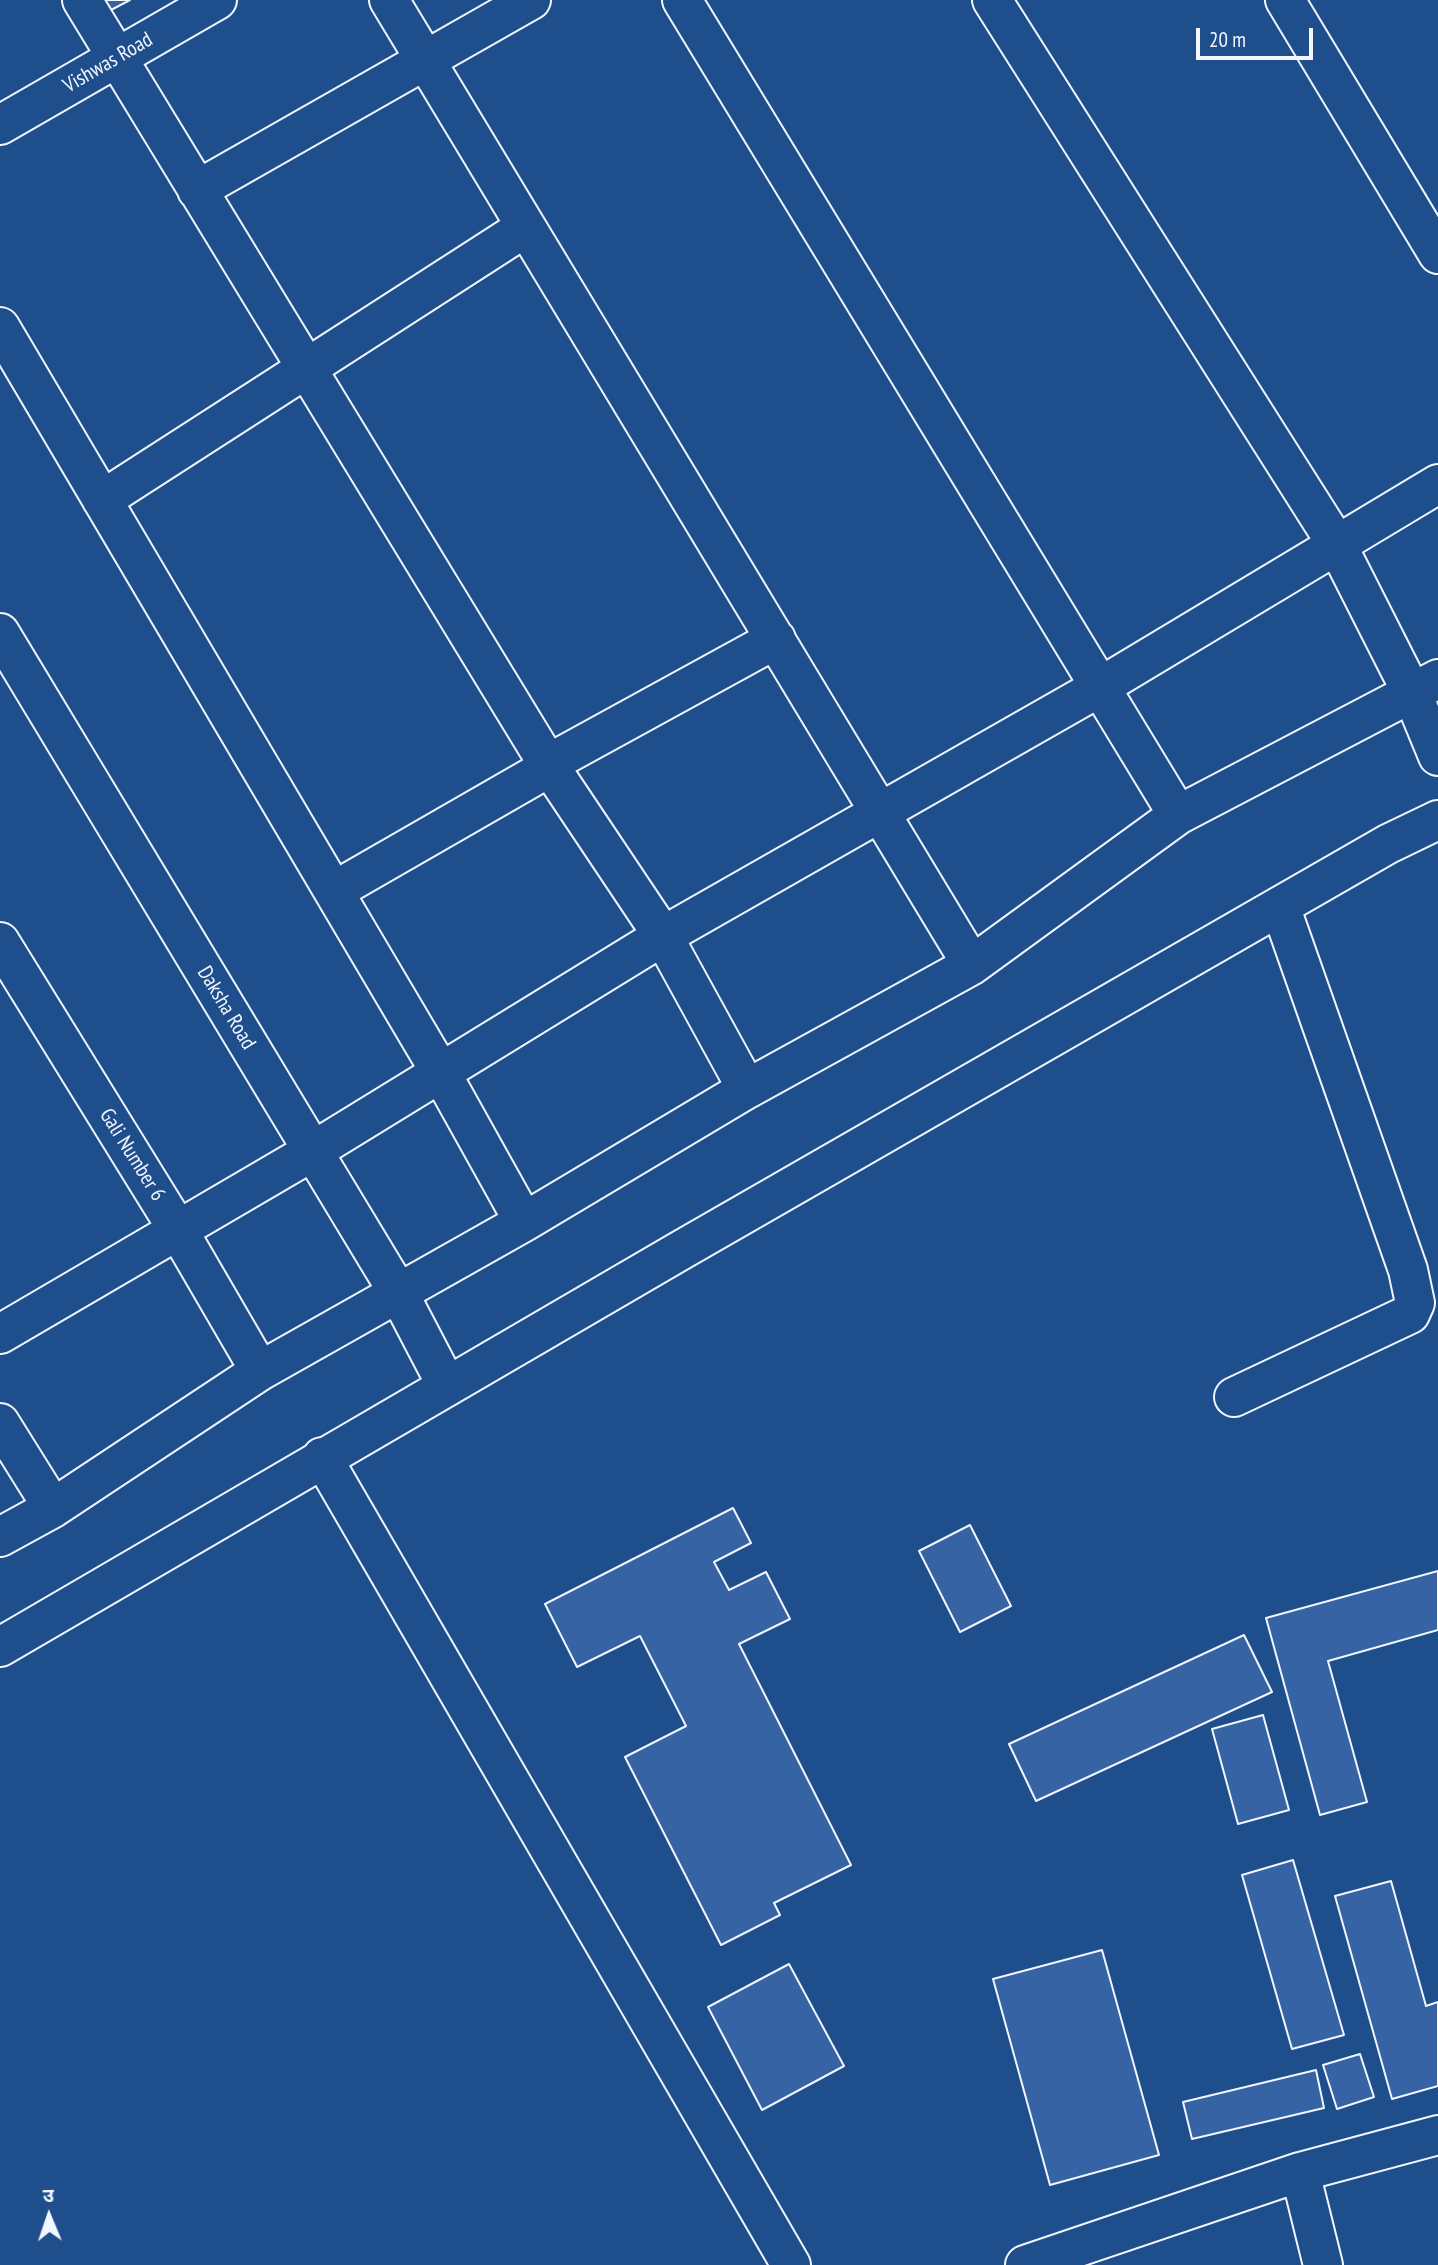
<!DOCTYPE html>
<meta charset="utf-8">
<style>
body{margin:0}
#map{position:relative;width:1438px;height:2265px;overflow:hidden;background:#1f4e8c;font-family:"PT Sans Narrow","Noto Sans Devanagari",sans-serif}
canvas{display:block}
.north{position:absolute;left:14px;top:2181px;width:70px;height:70px;-webkit-text-stroke:5px #1f4e8c;paint-order:stroke;rotate:358deg;font-size:19px;font-weight:700;line-height:28px;text-align:center;color:#f2f6ff}
.north::after{content:'';display:block;margin:auto;width:24px;height:32px;background:#f2f6ff;clip-path:polygon(50% 0,100% 100%,50% 72%,0 100%)}
.scale{position:absolute;left:1196px;top:28px;width:117px;height:32px;box-sizing:border-box;border:4px solid #f2f6ff;border-top:0;padding-left:9px;font-size:21px;line-height:24px;white-space:nowrap;color:#f2f6ff;-webkit-text-stroke:5px #1f4e8c;paint-order:stroke}
</style>
<div id="map">
<canvas width="1438" height="2265"></canvas>
<div class="north">उ</div>
<div class="scale">20 m</div>
</div>
<script>
const c = document.querySelector('canvas').getContext('2d');
c.lineJoin = 'round';
function fill(path, color) { c.fillStyle = color; c.fill(path, 'evenodd'); }
const poly = rows => new Path2D(rows.map(r => 'M' + r).join(''));
function stroke(path, color, width, dash) { c.strokeStyle = color; c.lineWidth = width; c.lineCap = dash ? 'butt' : 'round'; c.setLineDash(dash || []); c.stroke(path); }
function write(font, color, halo, rows, align = 'center') {
  c.font = font + ' "PT Sans Narrow",sans-serif'; c.lineWidth = 5; c.setLineDash([]); c.textBaseline = 'middle'; c.strokeStyle = halo; c.fillStyle = color; for (const [text, x, y, turn = 0] of rows) {
    c.save(); c.translate(x, y); c.rotate((+turn || 0) * Math.PI / 180); c.textAlign = isNaN(turn) ? turn : align; if (halo) c.strokeText(text, 0, 0); c.fillText(text, 0, 0); c.restore();
  }
}
const building = poly([
 [105,0,130,0,111,10,105,0],
 [733,1508,751,1543,714,1562,729,1590,766,1572,790,1619,739,1644,851,1865,774,1903,780,1915,721,1945,625,1757,686,1726,640,1636,577,1667,545,1604,733,1508],
 [970,1525,1011,1606,960,1632,919,1551,970,1525],
 [1438,1571,1438,1630,1328,1661,1367,1802,1320,1815,1266,1618,1438,1571],
 [1244,1635,1272,1692,1036,1801,1009,1744,1244,1635],
 [1263,1715,1289,1810,1238,1824,1212,1729,1263,1715],
 [1293,1860,1344,2035,1292,2049,1242,1875,1293,1860],
 [1391,1881,1426,2006,1438,2002,1438,2086,1392,2099,1335,1896,1391,1881],
 [1102,1950,1159,2155,1050,2185,993,1979,1102,1950],
 [789,1964,844,2066,762,2110,708,2007,789,1964],
 [1360,2054,1374,2097,1337,2109,1323,2065,1360,2054],
 [1316,2070,1324,2108,1192,2139,1183,2102,1316,2070]
]);
const minor = poly([
 [82,0,548,764,663,936,747,1089],
 [389,0,972,965],
 [682,0,1178,815],
 [992,0,1336,543,1412,693,1438,756],
 [1285,0,1438,254],
 [0,125,217,0],
 [197,190,531,0],
 [0,327,441,1073,524,1222],
 [102,500,526,227],
 [0,633,398,1292,447,1386],
 [334,891,548,768,548,764,776,639],
 [0,942,178,1230,260,1371],
 [0,1334,313,1151,663,936,1100,687,1438,484],
 [1234,1397,1410,1314,1415,1303,1408,1270,1280,906],
 [0,1423,53,1508],
 [322,1457,791,2265],
 [0,1537,53,1508,260,1371,524,1222,747,1089,972,965,1178,815,1438,679],
 [0,1647,683,1249,1388,844,1438,820],
 [1300,2172,1323,2265],
 [1025,2265,1300,2172,1438,2135]
]);
const streetNames = [
 ["Vishwas Road",108,63,-30],
 ["Daksha Road",226,1008,59],
 ["Gali Number 6",132,1155,58]
];
fill(building, '#3563a3');
stroke(building, '#f2f6ff', 2);
stroke(minor, '#f2f6ff', 42);
stroke(minor, '#1f4e8c', 38);
write('21px', '#f2f6ff', '#1f4e8c', streetNames);
</script>
